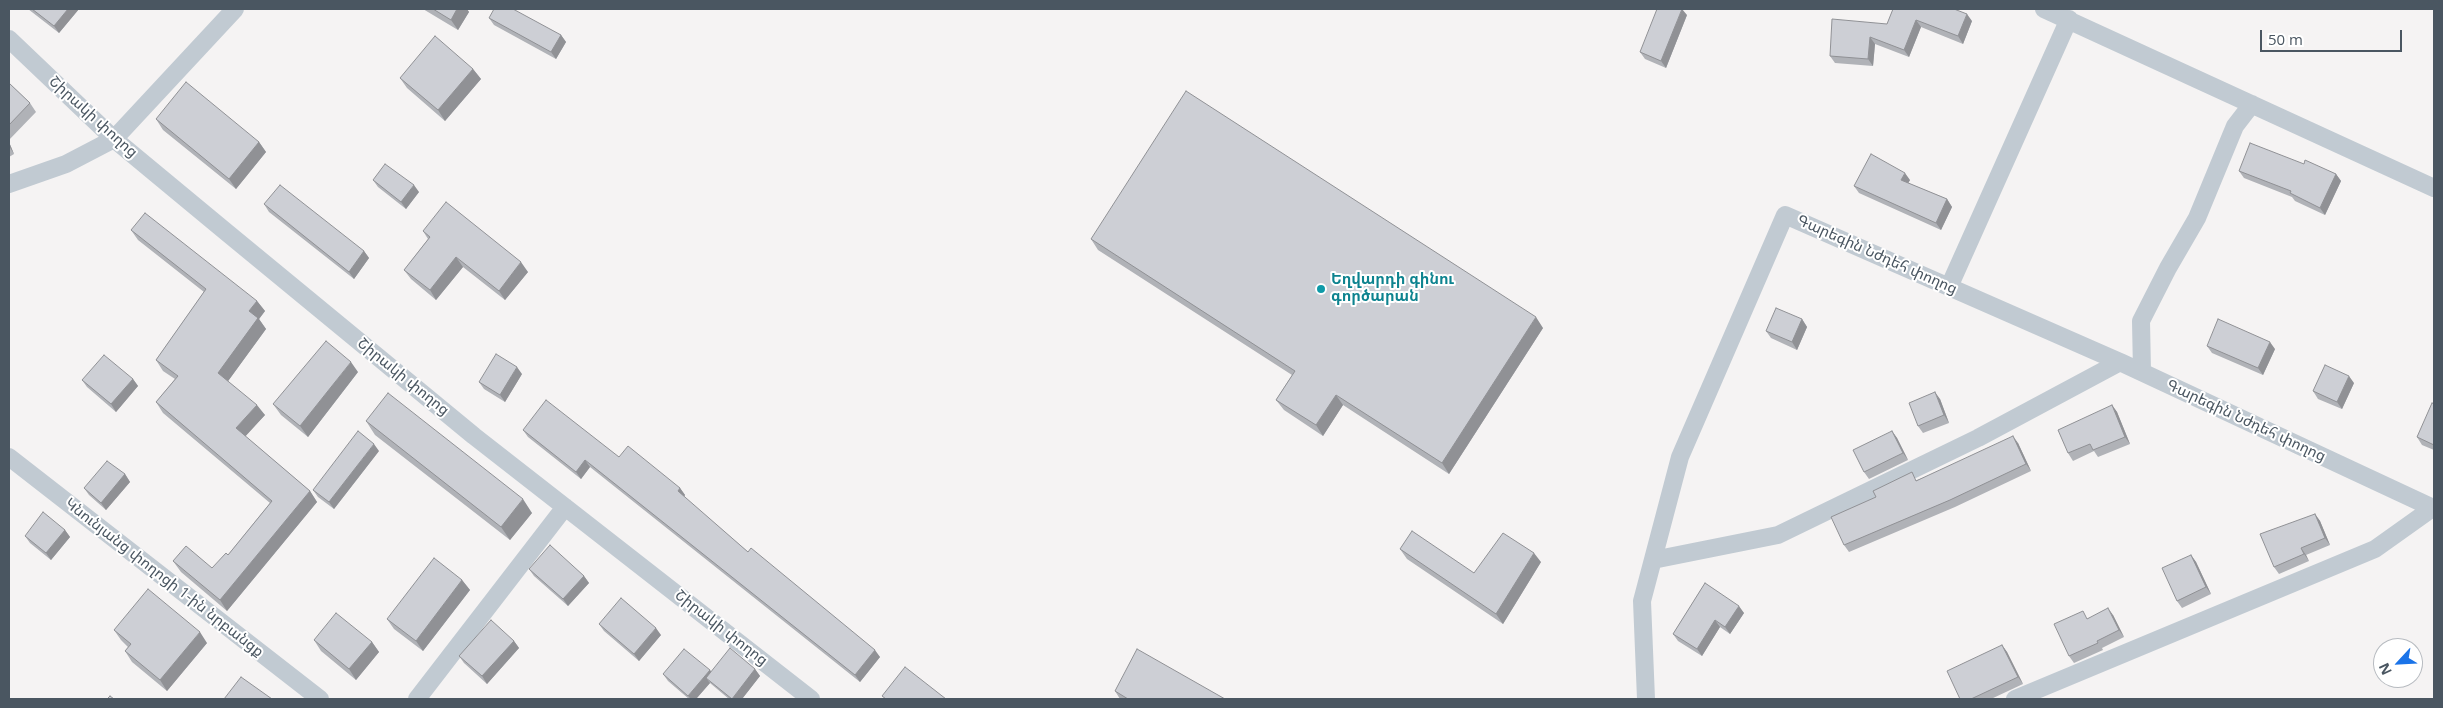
<!DOCTYPE html>
<meta charset="utf-8">
<style>
body{margin:0}
#map{position:relative;width:2443px;height:708px;overflow:hidden;background:#f5f3f3;font-family:"Open Sans",sans-serif}
canvas{display:block}
.frame{position:absolute;inset:0;border:10px solid #4a5661;pointer-events:none}
.north{position:absolute;left:2373px;top:638px;width:50px;height:50px;box-sizing:border-box;background:#fff;border:1px solid #b7bbc0;border-radius:50%;rotate:245deg;font-size:14px;font-weight:700;line-height:20px;text-align:center;color:#4a5661}
.north::after{content:'';display:block;margin:auto;width:18px;height:22px;background:#1a73e8;clip-path:polygon(50% 0,100% 100%,50% 72%,0 100%)}
.scale{position:absolute;left:2260px;top:30px;width:142px;height:22px;box-sizing:border-box;border:2px solid #4a5661;border-top:0;padding-left:6px;font-size:15px;line-height:18px;white-space:nowrap;color:#4a5661;-webkit-text-stroke:4px #fff;paint-order:stroke}
</style>
<div id="map">
<canvas width="2443" height="708"></canvas>
<div class="frame"></div>
<div class="north">N</div>
<div class="scale">50 m</div>
</div>
<script>
const c = document.querySelector('canvas').getContext('2d');
c.lineJoin = 'round';
const poly = rows => new Path2D(rows.map(r => 'M' + r).join(''));
function stroke(path, color, width, dash) { c.strokeStyle = color; c.lineWidth = width; c.lineCap = dash ? 'butt' : 'round'; c.setLineDash(dash || []); c.stroke(path); }
function fill(path, color) { c.fillStyle = color; c.fill(path, 'evenodd'); }
function write(font, color, halo, rows, align = 'center') {
  c.font = font + ' "Open Sans","Noto Sans Armenian",sans-serif'; c.lineWidth = 4; c.setLineDash([]); c.textBaseline = 'middle'; c.strokeStyle = halo; c.fillStyle = color; for (const [text, x, y, turn = 0] of rows) {
    c.save(); c.translate(x, y); c.rotate((+turn || 0) * Math.PI / 180); c.textAlign = isNaN(turn) ? turn : align; if (halo) c.strokeText(text, 0, 0); c.fillText(text, 0, 0); c.restore();
  }
}
const street = poly([
 [2044,9,2434,188],
 [9,39,114,139,225,231,474,436,811,699],
 [9,184,66,164,114,139,235,9],
 [1949,287,2069,19],
 [2142,372,2141,321,2168,268,2197,218,2235,126,2252,104],
 [9,457,320,699],
 [1653,560,1778,535,1978,438,2120,362],
 [417,699,565,507],
 [1646,699,1642,601,1680,457,1785,215,2120,362,2433,508],
 [2015,699,2375,549,2434,507]
]);
const wall = poly([
 [28,9,79,9,59,33],
 [423,9,467,9,469,12,458,30],
 [1893,9,1972,21,1963,44,1921,27,1909,57,1875,44,1873,66,1835,63,1830,56,1887,24],
 [1687,15,1666,68,1645,59,1640,52],
 [489,18,561,35,566,42,556,59,494,25],
 [473,69,481,79,445,121,407,88,400,78],
 [9,83,30,103,36,112,9,140],
 [156,119,259,142,266,152,236,189,163,130],
 [9,142,14,154,9,157],
 [2304,164,2336,174,2341,181,2325,215,2295,201,2292,197,2244,178,2239,171],
 [373,180,419,192,406,209,378,187],
 [1910,180,1908,183,1947,199,1952,207,1941,230,1859,193,1854,186],
 [264,204,364,251,369,258,354,279,269,212],
 [131,230,257,301,265,311,259,319,266,329,228,381,265,415,245,436,310,491,317,502,227,611,181,572,173,561,212,568,228,555,270,503,163,413,156,402,175,379,163,371,156,360,204,292,138,240],
 [423,231,528,272,505,300,463,267,436,300,411,279,404,270,428,239],
 [1091,239,1543,328,1449,474,1343,405,1323,436,1284,410,1276,400,1292,375,1098,250],
 [1802,319,1807,327,1797,350,1771,338,1766,331],
 [2207,346,2275,349,2263,375,2212,353],
 [358,372,308,437,281,415,273,404],
 [522,374,505,402,484,389,479,382],
 [133,379,138,386,116,412,87,387,82,380],
 [2354,383,2342,409,2318,399,2313,391],
 [1940,399,1949,423,1923,433,1918,426],
 [2434,404,2434,450,2422,445,2417,437],
 [2112,405,2117,412,2130,444,2098,457,2094,451,2073,461,2068,453],
 [366,421,532,513,510,540,375,435],
 [523,430,619,457,680,488,685,495,684,497,748,552,880,657,860,682,590,467,581,479,528,437],
 [1892,431,1897,438,1908,460,1869,479,1864,472],
 [2018,443,2031,471,1955,507,1849,552,1844,545,1876,497,1917,480],
 [379,451,334,509,318,497,313,490],
 [125,474,130,482,106,510,89,495,84,488],
 [2315,514,2320,521,2330,545,2306,555,2309,561,2279,574,2274,567],
 [65,530,70,537,51,560,30,543,25,536],
 [1400,549,1474,573,1541,562,1503,624,1407,559],
 [2191,555,2196,562,2211,594,2182,608,2177,601],
 [529,569,584,576,589,583,568,606,534,576],
 [462,580,470,590,423,651,394,629,387,619],
 [1705,583,1744,613,1730,634,1720,627,1702,656,1678,641,1673,634],
 [2113,615,2124,637,2102,648,2103,650,2074,663,2069,656,2088,618],
 [599,624,661,635,639,661,604,631],
 [114,630,207,643,167,691,132,662,125,651,128,647,121,640],
 [314,640,372,642,379,652,356,680,321,651],
 [514,641,519,648,487,684,464,663,459,656],
 [2002,645,2007,652,2023,684,1991,699,1960,699],
 [755,669,760,676,742,699,729,699,710,683,696,699,689,699,668,681,663,674,710,670,711,672],
 [1115,691,1225,699,1120,699]
]);
const shadedWall = poly([
 [68,9,79,9,59,33,54,26],
 [457,9,467,9,469,12,458,30,451,20],
 [1682,9,1687,15,1666,68,1661,61],
 [1967,14,1972,21,1963,44,1958,36],
 [1916,20,1921,27,1909,57,1904,50],
 [561,35,566,42,556,59,551,52],
 [1870,37,1875,44,1873,66,1868,59],
 [473,69,481,79,445,121,438,110],
 [9,142,14,154,9,146],
 [259,142,266,152,236,189,229,179],
 [1905,173,1910,180,1906,187,1901,180],
 [2336,174,2341,181,2325,215,2320,208],
 [414,185,419,192,406,209,401,202],
 [1947,199,1952,207,1941,230,1936,223],
 [364,251,369,258,354,279,349,272],
 [456,257,463,267,436,300,430,290],
 [521,262,528,272,505,300,499,291],
 [257,301,265,311,259,319,266,329,226,384,218,373,249,311],
 [1536,317,1543,328,1449,474,1442,463],
 [1802,319,1807,327,1797,350,1792,342],
 [2270,342,2275,349,2263,375,2258,368],
 [351,362,358,372,308,437,300,426],
 [517,367,522,374,505,402,500,395],
 [2349,376,2354,383,2342,409,2337,402],
 [133,379,138,386,116,412,111,404],
 [1935,392,1940,399,1949,423,1944,415],
 [1336,395,1343,405,1323,436,1316,425],
 [257,405,265,415,243,439,236,428],
 [2112,405,2117,412,2130,444,2125,437],
 [1892,431,1897,438,1908,460,1903,453],
 [2013,436,2018,443,2031,471,2026,464],
 [374,444,379,451,334,509,329,502],
 [585,460,590,467,581,479,576,472],
 [125,474,130,482,106,510,101,503],
 [680,488,685,495,683,498,678,491],
 [310,491,317,502,227,611,220,600],
 [523,499,532,513,510,540,501,527],
 [2315,514,2320,521,2330,545,2325,538],
 [65,530,70,537,51,560,46,553],
 [2301,548,2306,555,2309,561,2304,554],
 [1534,553,1541,562,1503,624,1496,614],
 [2191,555,2196,562,2211,594,2206,587],
 [584,576,589,583,568,606,563,599],
 [462,580,470,590,423,651,416,641],
 [1739,606,1744,613,1730,634,1725,627],
 [2108,608,2113,615,2124,637,2119,630],
 [1715,620,1720,627,1702,656,1697,649],
 [656,628,661,635,639,661,634,654],
 [200,632,207,643,167,691,160,680],
 [514,641,519,648,487,684,482,676],
 [372,642,379,652,356,680,349,669],
 [2002,645,2007,652,2023,684,2018,677],
 [875,650,880,657,860,682,855,675],
 [755,669,760,676,742,699,732,699],
 [710,670,715,678,706,678,710,683,696,699,691,699,688,696]
]);
const building = poly([
 [32,9,68,9,54,26,32,9],
 [433,9,457,9,451,20,433,9],
 [494,9,513,9,561,35,551,52,489,18,494,9],
 [1657,9,1682,9,1661,61,1640,52,1657,9],
 [1893,9,1954,9,1967,14,1958,36,1916,20,1904,50,1870,37,1868,59,1830,56,1832,19,1887,24,1893,9],
 [435,36,473,69,438,110,400,78,435,36],
 [186,82,259,142,229,179,156,119,186,82],
 [9,83,30,103,9,125,9,83],
 [1186,91,1536,317,1442,463,1336,395,1316,425,1276,400,1295,371,1091,239,1186,91],
 [2250,143,2304,164,2305,160,2336,174,2320,208,2290,193,2291,191,2239,171,2250,143],
 [1871,154,1905,173,1901,180,1947,199,1936,223,1854,186,1871,154],
 [385,164,414,185,401,202,373,180,385,164],
 [280,185,364,251,349,272,264,204,280,185],
 [446,202,521,262,499,291,456,257,430,290,404,270,430,237,423,231,446,202],
 [145,213,257,301,249,311,258,318,218,373,257,405,236,428,310,491,220,600,173,561,186,546,212,568,226,553,228,555,272,501,156,402,178,376,156,360,206,289,131,230,145,213],
 [1776,308,1802,319,1792,342,1766,331,1776,308],
 [2218,319,2270,342,2258,368,2207,346,2218,319],
 [326,341,351,362,300,426,273,404,326,341],
 [496,354,517,367,500,395,479,382,496,354],
 [104,355,133,379,111,404,82,380,104,355],
 [2325,365,2349,376,2337,402,2313,391,2325,365],
 [1935,392,1944,415,1918,426,1909,403,1935,392],
 [388,393,523,499,501,527,366,421,388,393],
 [546,400,619,457,628,446,680,488,678,491,748,552,751,548,875,650,855,675,585,460,576,472,523,430,546,400],
 [2432,403,2434,404,2434,445,2417,437,2432,403],
 [2112,405,2125,437,2093,450,2090,444,2068,453,2058,430,2112,405],
 [358,431,374,444,329,502,313,490,358,431],
 [1892,431,1903,453,1864,472,1853,450,1892,431],
 [2013,436,2026,464,1950,500,1844,545,1831,517,1876,497,1873,491,1912,472,1916,481,2013,436],
 [107,461,125,474,101,503,84,488,107,461],
 [43,512,65,530,46,553,25,536,43,512],
 [2315,514,2325,538,2301,548,2304,554,2274,567,2260,534,2315,514],
 [1412,531,1474,573,1503,533,1534,553,1496,614,1400,549,1412,531],
 [550,545,584,576,563,599,529,569,550,545],
 [2191,555,2206,587,2177,601,2162,568,2191,555],
 [434,558,462,580,416,641,387,619,434,558],
 [1705,583,1739,606,1725,627,1715,620,1697,649,1673,634,1705,583],
 [148,589,200,632,160,680,125,651,131,644,114,630,148,589],
 [621,598,656,628,634,654,599,624,621,598],
 [2108,608,2119,630,2097,641,2098,643,2069,656,2054,624,2083,611,2087,619,2108,608],
 [336,613,372,642,349,669,314,640,336,613],
 [491,620,514,641,482,676,459,656,491,620],
 [2002,645,2018,677,1971,699,1960,699,1947,671,2002,645],
 [730,648,755,669,732,699,706,678,730,648],
 [684,649,710,670,688,696,663,674,684,649],
 [1137,649,1225,699,1128,699,1115,691,1137,649],
 [905,667,946,699,886,699,882,696,905,667],
 [241,677,272,699,224,699,241,677],
 [110,696,114,699,107,699,110,696]
]);
const markers = [
 [1321,289,5,"#0f9aa8"]
];
const streetNames = [
 ["Շիրակի փողոց",93,117,42],
 ["Գարեգին Նժդեհ փողոց",1877,255,24],
 ["Շիրակի փողոց",403,377,39],
 ["Գարեգին Նժդեհ փողոց",2246,421,25],
 ["Կնունյանց փողոցի 1-ին նրբանցք",164,578,38],
 ["Շիրակի փողոց",721,628,38]
];
const cultureNames = [
 ["Եղվարդի գինու",1331,280],
 ["գործարան",1331,297]
];
stroke(street, '#c1cad2', 18);
fill(wall, '#b0b2b7');
fill(shadedWall, '#909195');
fill(building, '#cdcfd5');
stroke(building, '#909195', 1);
for (const [x, y, r, color] of markers) { const dot = new Path2D(); dot.arc(x, y, r, 0, 2 * Math.PI); c.fillStyle = color; c.fill(dot); stroke(dot, '#fff', 2); }
write('15px', '#4a5661', '#fff', streetNames);
write('bold 15px', '#0d838f', '#fff', cultureNames, 'left');
</script>
